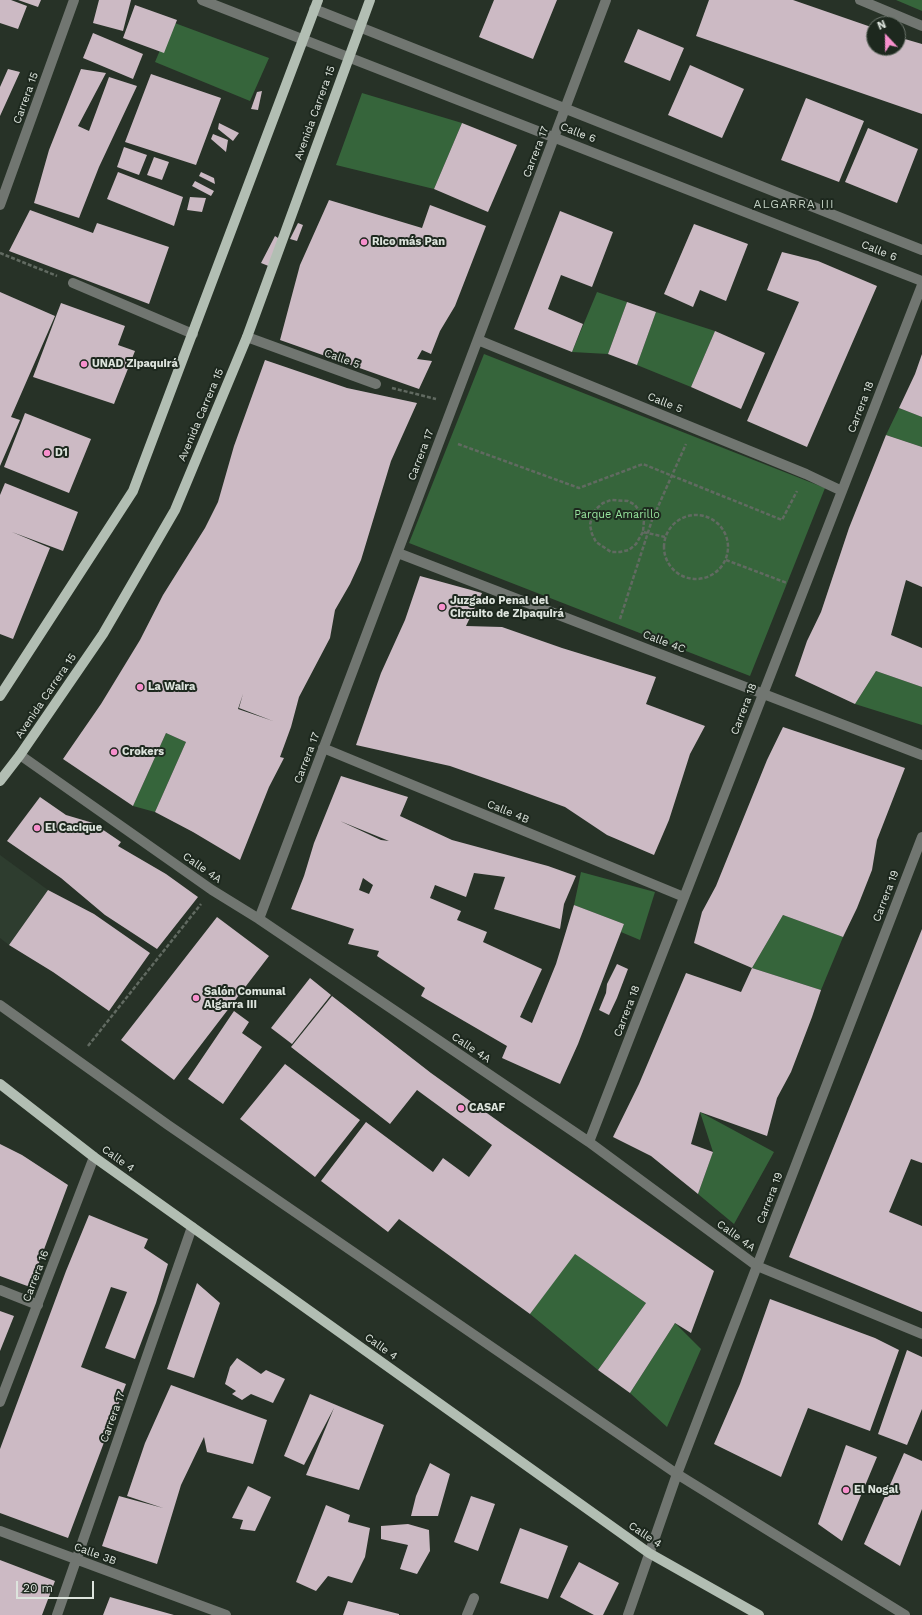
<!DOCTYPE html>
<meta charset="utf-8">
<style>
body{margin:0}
#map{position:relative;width:922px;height:1615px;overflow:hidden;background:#273227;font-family:"Work Sans",sans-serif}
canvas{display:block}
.north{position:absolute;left:866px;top:16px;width:40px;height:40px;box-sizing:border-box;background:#1d281e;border:1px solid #6a736a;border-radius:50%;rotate:338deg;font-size:11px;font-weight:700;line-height:16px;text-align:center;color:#dde4dd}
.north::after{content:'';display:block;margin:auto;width:14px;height:18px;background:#f790cd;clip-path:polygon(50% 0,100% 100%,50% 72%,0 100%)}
.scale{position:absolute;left:16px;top:1581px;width:78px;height:18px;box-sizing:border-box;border:2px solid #dde4dd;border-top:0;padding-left:5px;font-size:12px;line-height:14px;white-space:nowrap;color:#dde4dd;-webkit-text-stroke:3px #1d281e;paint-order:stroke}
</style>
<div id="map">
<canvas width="922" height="1615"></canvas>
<div class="north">N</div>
<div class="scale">20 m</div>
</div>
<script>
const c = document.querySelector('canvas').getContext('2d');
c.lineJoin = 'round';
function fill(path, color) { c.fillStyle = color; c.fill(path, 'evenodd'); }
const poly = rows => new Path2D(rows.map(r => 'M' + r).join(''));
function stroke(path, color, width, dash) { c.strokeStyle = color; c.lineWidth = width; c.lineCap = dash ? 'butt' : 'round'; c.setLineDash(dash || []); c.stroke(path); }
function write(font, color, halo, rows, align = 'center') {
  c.font = font + ' "Work Sans",sans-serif'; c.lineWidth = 4; c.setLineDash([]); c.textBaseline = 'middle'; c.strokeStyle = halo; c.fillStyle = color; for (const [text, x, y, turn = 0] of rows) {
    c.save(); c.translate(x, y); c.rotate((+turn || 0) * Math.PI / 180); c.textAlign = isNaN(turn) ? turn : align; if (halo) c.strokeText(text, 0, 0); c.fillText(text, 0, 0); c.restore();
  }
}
const built = poly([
 [0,855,48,890,9,945,0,938]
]);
const green = poly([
 [896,0,922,0,922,11],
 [172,22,269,58,250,101,155,62],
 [362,93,462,123,434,189,336,165],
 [597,292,627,302,608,354,572,352],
 [656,312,715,331,691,387,637,365],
 [484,354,825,488,750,676,409,543],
 [899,408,922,417,922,447,886,435],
 [876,671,922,687,922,725,855,704],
 [166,733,186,742,155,812,133,806],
 [581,872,655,892,640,940,621,932,624,924,574,905],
 [783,915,843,937,821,990,752,968],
 [700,1112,774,1152,734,1224,698,1194,713,1152],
 [574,1253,646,1303,598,1370,530,1314],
 [675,1323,701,1349,667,1427,630,1393]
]);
const building = poly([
 [0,0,11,0,27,6,18,29,0,23],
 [18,0,41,0,38,7],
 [99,0,131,0,123,31,93,23],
 [494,0,557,0,533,59,479,37],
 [709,0,793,0,874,28,874,48,898,48,898,37,922,44,922,114,696,36],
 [135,5,177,20,164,53,123,38],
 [638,29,684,48,670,81,624,62],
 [93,33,143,54,133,79,83,58],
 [690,65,744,89,722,138,668,115],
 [8,69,20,72,0,116,0,87],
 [81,69,106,73,78,126,89,131,109,77,137,86,99,167,79,218,34,203,49,150],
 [151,74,221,98,196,165,125,142],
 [262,91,258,110,251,109,257,92],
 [806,98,864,121,839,182,781,160],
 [219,123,239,133,233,141,218,129],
 [462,123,517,145,488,212,434,189],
 [868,128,918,149,897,203,845,182],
 [213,134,228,140,226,152,211,139],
 [124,147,147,155,139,175,117,167],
 [154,157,169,162,162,180,147,175],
 [118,172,183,197,174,226,107,199],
 [201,172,214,178,215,184,199,176],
 [195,181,214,191,211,196,192,186],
 [190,197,206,198,202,212,187,210],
 [329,200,422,228,430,205,486,226,455,306,440,331,431,354,422,350,417,359,432,361,419,389,280,340,300,265],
 [30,210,93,233,97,223,169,247,149,304,9,251],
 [560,211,613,232,592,287,561,275,548,309,583,324,572,352,514,329],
 [298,223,303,225,297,241,290,239],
 [694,224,748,244,726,301,700,290,693,307,664,294],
 [275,236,281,240,271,267,261,263],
 [782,252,818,261,877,286,807,447,747,421,799,302,767,290],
 [0,292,55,316,11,417,20,420,0,466],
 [627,302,656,312,637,365,608,354],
 [61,303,125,326,118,345,135,351,114,404,33,377],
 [715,331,765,353,741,409,691,387],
 [922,354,922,417,899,408,915,374],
 [265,360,347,388,417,403,391,461,361,560,350,584,335,610,330,638,299,697,291,727,280,757,284,758,269,787,240,860,193,832,155,812,186,742,166,733,133,806,63,759,101,704,140,640,163,595,205,528,218,502,234,446],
 [243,694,239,708,273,721,238,709],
 [25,413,91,439,69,493,4,467],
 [886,435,922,447,922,587,906,580,891,635,922,648,922,687,876,671,855,704,795,676,807,641,821,612,849,528],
 [5,483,78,512,63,551,12,532,50,548,13,639,0,634,0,495],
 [420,576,482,593,466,626,502,627,562,648,656,677,646,704,705,726,690,754,669,820,654,855,607,835,565,807,510,787,450,766,356,745,381,673,405,620],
 [783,727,905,768,877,840,872,870,857,908,843,937,783,915,752,968,694,943,702,912,716,886,767,760],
 [341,776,408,797,400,816,452,840,548,866,576,876,564,904,560,929,494,909,505,877,474,873,466,897,435,885,430,898,461,911,457,920,487,932,483,942,542,969,520,1017,532,1023,556,964,574,905,624,924,578,1044,560,1084,502,1058,507,1046,421,996,425,988,377,956,379,951,348,944,354,929,291,909,304,876,314,843],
 [340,821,389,841,381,840],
 [363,878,373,885,369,894,359,890],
 [40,797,66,815,93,823,121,842,118,846,166,874,198,897,157,949,105,915,61,878,7,841],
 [48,890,94,914,150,953,109,1011,53,972,9,945],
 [217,917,269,956,174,1080,121,1040],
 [922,929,922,1163,911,1159,889,1212,922,1226,922,1312,789,1257],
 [617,964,628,969,617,998,609,1015,599,1010,606,993,607,984],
 [752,968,821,990,812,1017,791,1072,777,1098,767,1136,700,1112,691,1144,713,1152,698,1194,651,1156,613,1137,639,1084,686,973,741,992],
 [310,978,331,995,292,1044,271,1028],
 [332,996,431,1073,505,1126,714,1271,691,1333,675,1323,630,1393,598,1370,646,1303,575,1254,530,1314,399,1219,388,1232,321,1181,366,1122,433,1172,443,1158,469,1177,492,1145,417,1090,390,1124,291,1047],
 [234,1011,249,1022,242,1033,262,1047,223,1104,188,1079],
 [285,1064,360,1120,315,1177,240,1119],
 [0,1144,22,1155,68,1185,30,1287,0,1276],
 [89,1215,148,1239,144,1248,168,1264,156,1303,135,1359,105,1348,127,1292,111,1287,81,1367,126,1384,68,1538,0,1513,0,1449,66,1271],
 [197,1283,220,1303,194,1378,167,1369],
 [770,1299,875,1338,899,1350,870,1431,808,1408,781,1477,714,1444,740,1384],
 [0,1311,14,1316,0,1351],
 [907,1350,922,1357,922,1409,907,1445,878,1434],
 [237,1358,261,1374,266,1370,285,1379,273,1403,251,1394,242,1400,232,1394,236,1391,225,1384,230,1367],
 [171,1385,267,1420,253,1464,207,1452,204,1437,181,1485,157,1564,102,1546,119,1496,163,1508,127,1496,145,1443],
 [310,1394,384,1425,359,1490,306,1475,334,1408,304,1465,284,1456],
 [846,1445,877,1457,842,1541,818,1524],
 [904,1453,922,1461,922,1509,900,1566,864,1544],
 [430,1463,450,1474,438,1516,411,1516,416,1496],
 [248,1486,271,1497,255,1531,240,1529,243,1520,232,1518],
 [471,1496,495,1504,478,1551,454,1542],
 [326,1505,350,1515,348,1522,370,1528,365,1557,352,1583,328,1576,316,1591,296,1582],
 [408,1524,429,1530,430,1551,417,1574,400,1569,408,1545,381,1539,381,1526],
 [520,1528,568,1546,548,1599,500,1583],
 [0,1560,55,1581,42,1615,0,1615],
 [579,1562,619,1583,603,1615,594,1615,560,1597],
 [110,1597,174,1615,103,1615],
 [348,1601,399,1614,399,1615,343,1615]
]);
const path = poly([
 [0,253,57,276],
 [392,388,436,399],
 [458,444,579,488,643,464,782,520,797,491],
 '664 547a32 32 0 1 1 64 0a32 32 0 1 1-64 0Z',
 [643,532,636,544,629,550,620,552,611,552,596,542,592,534,590,525,592,516,596,509,603,503,611,500,628,501,635,505,640,512,644,520,643,532,665,537],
 [726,560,787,583],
 [620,619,652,520,686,444],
 [88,1046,201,904]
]);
const minor = poly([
 [202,0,922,281],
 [860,0,922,26],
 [314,9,922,250],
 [0,205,74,0],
 [73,283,193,334],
 [247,337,376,384],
 [478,340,806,474,842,491],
 [398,553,922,755],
 [323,748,684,897],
 [20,755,212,890,259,919,589,1142,757,1266,922,1334],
 [259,919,606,0],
 [0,1005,168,1125,677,1474,905,1615],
 [589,1142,922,285],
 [0,1290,38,1305],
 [0,1402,94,1157],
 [0,1531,226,1615],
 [57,1615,192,1227],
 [467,1615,474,1598],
 [628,1615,677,1474,922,837]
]);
const major = poly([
 [0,696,133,491,318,0],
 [0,781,20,755,103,634,175,510,247,337,370,0],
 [0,1084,94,1157,649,1553,759,1615]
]);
const markers = [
 [364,242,4,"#f790cd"],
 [84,364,4,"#f790cd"],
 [47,453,4,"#f790cd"],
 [442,607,4,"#f790cd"],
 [140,687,4,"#f790cd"],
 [114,752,4,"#f790cd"],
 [37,828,4,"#f790cd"],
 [196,998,4,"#f790cd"],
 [461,1108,4,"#f790cd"],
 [846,1490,4,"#f790cd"]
];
const streetNames = [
 ["Carrera 15",26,98,-70],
 ["Avenida Carrera 15",315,113,-70],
 ["Calle 6",578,133,21],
 ["Carrera 17",536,152,-69],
 ["Calle 6",879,251,22],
 ["Calle 5",342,359,20],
 ["Calle 5",665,403,22],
 ["Carrera 18",861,407,-69],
 ["Avenida Carrera 15",201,415,-67],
 ["Carrera 17",421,455,-69],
 ["Calle 4C",664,642,21],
 ["Avenida Carrera 15",46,696,-56],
 ["Carrera 18",744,709,-69],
 ["Carrera 17",307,758,-69],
 ["Calle 4B",508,812,22],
 ["Calle 4A",202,868,35],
 ["Carrera 19",886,896,-69],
 ["Carrera 18",627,1011,-69],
 ["Calle 4A",471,1048,34],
 ["Calle 4",118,1159,36],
 ["Carrera 19",770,1198,-69],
 ["Calle 4A",736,1236,36],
 ["Carrera 16",36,1276,-69],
 ["Calle 4",381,1347,36],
 ["Carrera 17",113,1417,-70],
 ["Calle 4",645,1535,34],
 ["Calle 3B",95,1554,20]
];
const poiNames = [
 ["Rico más Pan",372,242],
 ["UNAD Zipaquirá",92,364],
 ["D1",55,453],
 ["Juzgado Penal del",450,601],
 ["Circuito de Zipaquirá",450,614],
 ["La Waira",148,687],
 ["Crokers",122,752],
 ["El Cacique",45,828],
 ["Salón Comunal",204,992],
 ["Algarra III",204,1005],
 ["CASAF",469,1108],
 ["El Nogal",854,1490]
];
const parkNames = [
 ["Parque Amarillo",617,515]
];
const neighbourhoodNames = [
 ["ALGARRA III",794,204]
];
fill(built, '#2e3d2f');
fill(green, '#36653b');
fill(building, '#ccbac4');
stroke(path, '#616a61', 2.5, [4, 2]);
stroke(minor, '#717671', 10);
stroke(major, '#b2beb3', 10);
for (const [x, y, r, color] of markers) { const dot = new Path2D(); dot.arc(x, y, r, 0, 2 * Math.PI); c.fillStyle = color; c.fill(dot); stroke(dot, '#1d281e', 1.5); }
write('11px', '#dde4dd', '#1d281e', streetNames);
write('bold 11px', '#dde4dd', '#1d281e', poiNames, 'left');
write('11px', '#98e69f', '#1d281e', parkNames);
c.letterSpacing = '1px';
write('12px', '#c1cfc2', '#1d281e', neighbourhoodNames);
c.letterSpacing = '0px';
</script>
